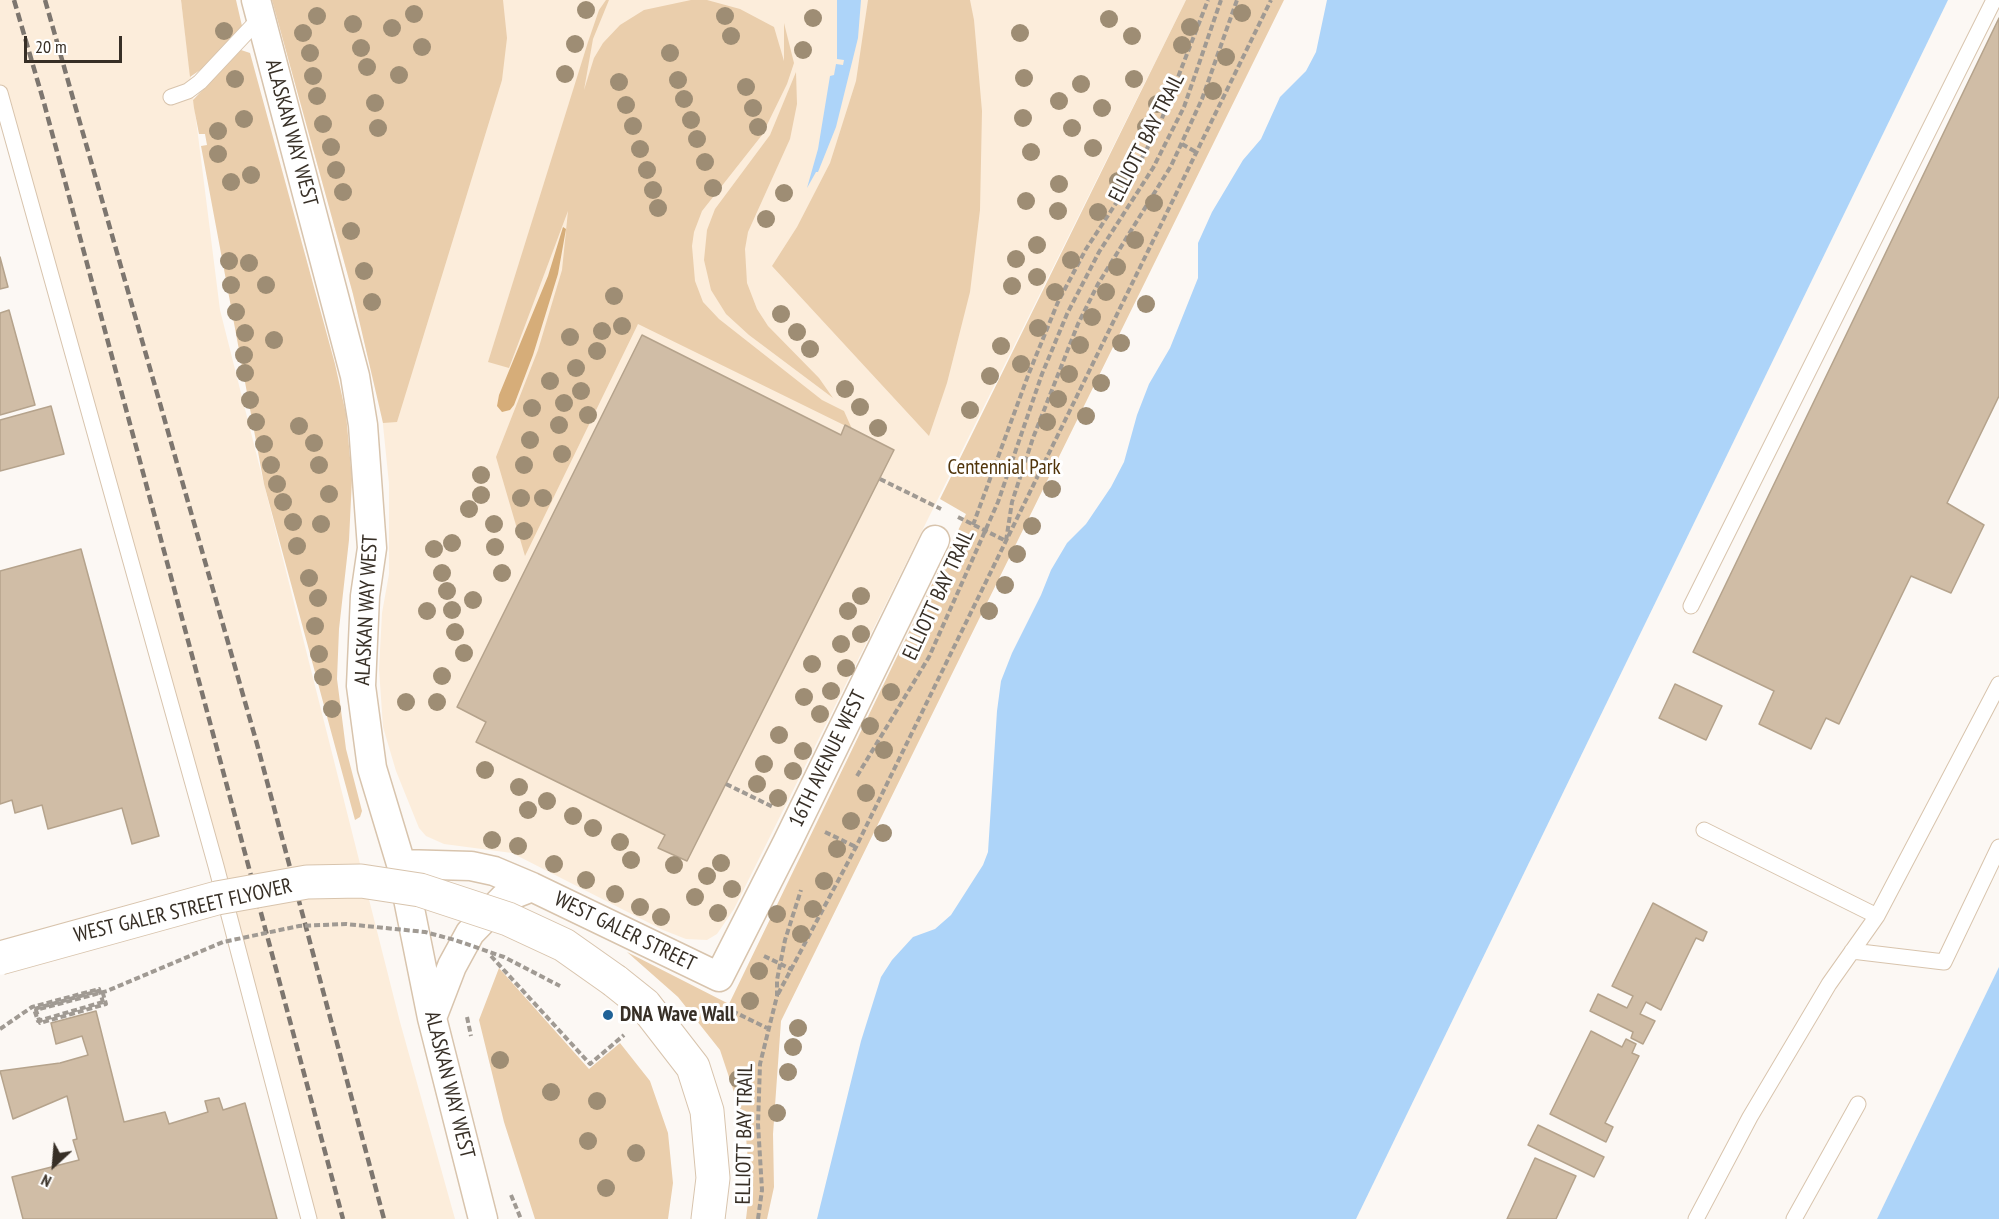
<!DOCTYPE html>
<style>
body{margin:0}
#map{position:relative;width:1999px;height:1219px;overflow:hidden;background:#fcf8f4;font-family:"PT Sans Narrow",sans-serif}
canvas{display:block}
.north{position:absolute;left:24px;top:1135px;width:60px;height:60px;-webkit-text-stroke:4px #fff;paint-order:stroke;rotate:206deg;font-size:16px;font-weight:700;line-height:24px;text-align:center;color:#372f26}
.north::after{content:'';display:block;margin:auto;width:21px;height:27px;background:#372f26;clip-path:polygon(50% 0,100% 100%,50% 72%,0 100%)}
.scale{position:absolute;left:24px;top:36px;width:98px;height:27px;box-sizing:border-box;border:3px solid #372f26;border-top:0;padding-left:8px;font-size:18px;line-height:21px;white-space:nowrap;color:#372f26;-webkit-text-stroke:4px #fff;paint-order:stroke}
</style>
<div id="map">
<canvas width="1999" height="1219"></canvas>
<div class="north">N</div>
<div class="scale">20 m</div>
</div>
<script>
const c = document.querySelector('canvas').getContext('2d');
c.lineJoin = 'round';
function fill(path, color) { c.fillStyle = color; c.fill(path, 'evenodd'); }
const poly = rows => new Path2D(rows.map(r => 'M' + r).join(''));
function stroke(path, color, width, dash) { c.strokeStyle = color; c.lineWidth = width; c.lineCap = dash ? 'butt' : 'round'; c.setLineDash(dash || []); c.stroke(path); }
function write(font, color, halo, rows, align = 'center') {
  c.font = font + ' "PT Sans Narrow",sans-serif'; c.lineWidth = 6; c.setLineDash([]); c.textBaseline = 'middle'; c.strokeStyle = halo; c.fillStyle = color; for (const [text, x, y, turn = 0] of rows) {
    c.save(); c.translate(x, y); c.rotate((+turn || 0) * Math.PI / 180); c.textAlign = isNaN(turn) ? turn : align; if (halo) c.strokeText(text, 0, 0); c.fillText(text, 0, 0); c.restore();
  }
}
const built = poly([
 [0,0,181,0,220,310,400,1022,455,1219,309,1219,0,93],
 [272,0,1186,0,734,909,717,934,707,940,686,939,663,930,512,853,444,844,426,836,419,828,396,771,383,727,379,669,382,613,389,574,389,484,382,415,353,294]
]);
const green = poly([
 [181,0,236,0,242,26,203,68,190,77],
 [272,0,503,0,507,38,502,80,397,422,383,423,353,294],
 [606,0,609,0,593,39,584,90,594,58,603,43,620,25,644,10,691,0,707,0,740,9,774,27,784,61,784,23,794,63,787,84,762,135,702,211,694,232,692,246,695,281,703,302,719,319,822,400,844,411,852,429,638,324,525,556,496,457,538,350,562,270,568,211,509,368,488,362,588,42,599,10],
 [868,0,970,0,974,20,982,111,980,210,970,292,947,383,929,436,772,266,797,227,830,163,856,81],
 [1186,0,1284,0,781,1021,773,1134,774,1187,767,1219,746,1219,750,1185,745,1125,720,1050,678,997,627,952,729,1004,966,514,940,499],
 [241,50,250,53,335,364,346,414,352,479,349,540,339,629,337,679,346,749,362,811,360,817,355,820,264,484,201,146,207,145,205,134,199,134,194,108,193,100],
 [796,72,797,104,790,139,748,232,745,249,747,283,757,309,768,326,819,378,833,398,749,335,726,314,711,290,704,260,707,230,715,209,770,135],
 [499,968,589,1069,620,1043,650,1081,668,1133,673,1183,668,1219,535,1219,504,1122,479,1020]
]);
const forest = poly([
 [563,227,566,229,558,274,533,355,514,405,510,410,502,412,497,406,499,395,548,276]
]);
const water = poly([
 [837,0,861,0,858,38,836,127,818,172,816,172,807,188,818,149,830,76,834,75,836,64,843,65,844,60,837,59],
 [1327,0,1999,0,1999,1219,817,1219,861,1041,881,977,892,960,913,937,935,929,951,915,983,865,988,852,997,711,1001,681,1012,653,1041,595,1051,570,1067,543,1086,524,1111,487,1124,462,1137,415,1149,384,1170,348,1198,278,1198,243,1212,212,1243,160,1261,139,1280,97,1306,71,1316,52]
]);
const pier = poly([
 [1948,0,1999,0,1999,967,1877,1219,1356,1219]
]);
const building = poly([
 [1999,18,1999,396,1947,503,1984,525,1951,593,1911,576,1839,724,1826,718,1811,749,1759,724,1774,691,1693,652,1999,18],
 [0,257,8,287,0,289,0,257],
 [9,310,35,405,0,415,0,313,9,310],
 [642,335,841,435,845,425,894,450,687,861,658,848,665,835,476,742,486,722,457,707,642,335],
 [51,406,64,454,0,471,0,420,51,406],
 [81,549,159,836,132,844,122,808,48,829,42,805,15,813,12,800,0,804,0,571,81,549],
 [1675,684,1722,706,1706,740,1659,718,1675,684],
 [1653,903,1707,932,1703,941,1696,938,1661,1010,1646,1002,1640,1014,1655,1021,1643,1044,1631,1038,1633,1032,1590,1011,1598,994,1627,1008,1633,996,1612,986,1653,903],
 [96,1011,124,1122,165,1112,169,1124,208,1112,205,1101,219,1098,223,1110,245,1103,277,1219,23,1219,12,1177,79,1160,73,1140,77,1139,67,1096,13,1119,0,1071,60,1063,88,1055,82,1036,56,1044,51,1023,96,1011],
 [1591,1031,1622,1047,1626,1039,1636,1044,1632,1053,1639,1056,1605,1123,1613,1127,1606,1142,1550,1114,1591,1031],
 [1538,1125,1604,1157,1594,1177,1528,1145,1538,1125],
 [1535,1158,1576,1176,1556,1219,1507,1219,1535,1158]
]);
const path = poly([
 [1182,144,1196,152],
 [880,479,941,509],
 [958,517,1006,541,1012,502,1033,438,1078,324,1098,284,1171,166,1202,99,1237,0],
 [973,525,1029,373,1058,302,1086,249,1126,188,1159,126,1208,0],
 [857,776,929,657,998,502,1042,374,1067,314,1099,252,1153,168,1184,107,1221,0],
 [726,784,773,807],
 [825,832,856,847],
 [491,956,590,1064,624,1035],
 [764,956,793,970],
 [778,994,856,847,1271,0],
 [724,1007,767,1028],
 [467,1017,471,1036],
 [0,1029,32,1007,99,989,103,1002],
 [511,1195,521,1219],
 [758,1219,762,1190,758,1124,760,1064,777,996,777,980,785,940,801,890]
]);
const service = poly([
 [0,93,216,866,309,1219],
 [171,97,188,91,200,82,261,17],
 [1691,606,1994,0],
 [1704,830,1877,916],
 [1852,951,1944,962,1999,847],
 [1696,1219,1750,1117,1829,984,1877,916,1999,684],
 [1794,1219,1858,1104]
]);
const minor = poly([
 [256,0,355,376,363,425,372,548,365,596,361,686,372,768,401,864,432,1018,483,1219],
 [401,864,471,866,494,871,532,887,719,977,787,843,935,540],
 [432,1018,452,966,470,933,504,898,532,887]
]);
const tertiary = poly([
 [615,981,645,1005,693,1067,707,1111,713,1178,708,1219]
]);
const rail = poly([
 [14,0,44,103,343,1219],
 [45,0,257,744,384,1219]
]);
const pathBridge = poly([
 [103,1002,38,1021,34,1009,102,990,106,1004,40,1023,36,1010,107,991,223,942,299,926,346,924,425,932,455,940,504,957,560,986]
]);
const tertiaryBridge = poly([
 [0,958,217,898,307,882,361,881,420,890,508,919,564,945,615,981]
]);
const trees = [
 [586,10],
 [1242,13],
 [414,14],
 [317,16],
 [725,16],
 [813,18],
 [1109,19],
 [353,24],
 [1190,27],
 [392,28],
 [224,31],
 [303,33],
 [1020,33],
 [731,36],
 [1132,36],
 [575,44],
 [1182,45],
 [422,47],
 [361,48],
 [803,50],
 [310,53],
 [670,53],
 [1226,57],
 [367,67],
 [565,74],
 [399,75],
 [313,76],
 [1024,78],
 [235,79],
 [1134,79],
 [678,80],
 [619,82],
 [1081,84],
 [746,87],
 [1213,91],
 [317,96],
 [684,99],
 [1059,101],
 [375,103],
 [1157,104],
 [626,105],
 [753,108],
 [1102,108],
 [1023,118],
 [244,119],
 [691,120],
 [323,124],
 [633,126],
 [758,127],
 [1146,127],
 [378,128],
 [1072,128],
 [218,131],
 [697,139],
 [331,147],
 [1093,148],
 [640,149],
 [1031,152],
 [218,154],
 [705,162],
 [336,170],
 [647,170],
 [251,175],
 [1118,181],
 [231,182],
 [1059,184],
 [713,188],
 [653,190],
 [343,192],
 [784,193],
 [1026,201],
 [1154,203],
 [658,208],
 [1058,211],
 [1098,212],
 [766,219],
 [351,231],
 [1135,240],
 [1037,245],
 [1016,259],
 [1071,260],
 [229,261],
 [249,263],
 [1117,267],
 [364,271],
 [1037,277],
 [231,285],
 [266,285],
 [1012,286],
 [1055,292],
 [1106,292],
 [614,296],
 [372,302],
 [1146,304],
 [236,312],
 [781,314],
 [1092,317],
 [622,326],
 [1038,328],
 [602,331],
 [797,332],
 [245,333],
 [570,337],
 [274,340],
 [1121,343],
 [1080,345],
 [1001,346],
 [810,349],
 [597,351],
 [244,355],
 [1021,364],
 [576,368],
 [245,373],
 [1069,374],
 [990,376],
 [550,381],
 [1101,383],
 [845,389],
 [581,391],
 [1058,399],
 [250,400],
 [564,403],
 [860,407],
 [532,408],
 [970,410],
 [588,415],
 [1086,416],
 [256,422],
 [1047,422],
 [559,425],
 [299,426],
 [878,428],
 [530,440],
 [314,443],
 [264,444],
 [562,454],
 [271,465],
 [319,465],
 [524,465],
 [481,475],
 [277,484],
 [1052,489],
 [329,494],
 [481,495],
 [521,498],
 [543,498],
 [283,502],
 [469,509],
 [293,522],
 [321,524],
 [494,524],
 [1032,526],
 [524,531],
 [452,543],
 [297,546],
 [495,547],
 [434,549],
 [1017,554],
 [442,573],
 [502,573],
 [309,578],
 [1005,585],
 [447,591],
 [861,596],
 [318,598],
 [473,600],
 [452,610],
 [427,611],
 [848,611],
 [989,611],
 [315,626],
 [455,632],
 [861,634],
 [841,644],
 [464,653],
 [319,654],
 [812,664],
 [846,668],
 [442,676],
 [323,677],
 [831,691],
 [891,692],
 [804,697],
 [406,702],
 [437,702],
 [332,709],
 [820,714],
 [870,726],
 [779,735],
 [884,750],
 [803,751],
 [764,764],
 [485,770],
 [793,771],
 [757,784],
 [519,787],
 [866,793],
 [778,798],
 [547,801],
 [528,810],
 [573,816],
 [851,821],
 [593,828],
 [883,833],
 [492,840],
 [620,842],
 [518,846],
 [837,849],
 [631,860],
 [721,863],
 [554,864],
 [674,865],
 [707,876],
 [586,880],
 [824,881],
 [732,889],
 [615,894],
 [695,897],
 [640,907],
 [813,909],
 [718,913],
 [777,914],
 [661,917],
 [801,934],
 [759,971],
 [750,1001],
 [798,1028],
 [793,1047],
 [500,1060],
 [788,1072],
 [738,1079],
 [551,1092],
 [597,1101],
 [777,1113],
 [588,1141],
 [636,1153],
 [606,1188]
];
const markers = [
 [608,1015,6,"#206297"]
];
const streetNames = [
 ["ALASKAN WAY WEST",291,133,75],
 ["ELLIOTT BAY TRAIL",1147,138,-63],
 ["ELLIOTT BAY TRAIL",939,595,-65],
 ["ALASKAN WAY WEST",367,610,-87],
 ["16TH AVENUE WEST",828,759,-64],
 ["WEST GALER STREET FLYOVER",183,911,-13],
 ["WEST GALER STREET",625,932,26],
 ["ALASKAN WAY WEST",449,1085,76],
 ["ELLIOTT BAY TRAIL",745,1134,-89]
];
const parkNames = [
 ["Centennial Park",1004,468]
];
const poiNames = [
 ["DNA Wave Wall",620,1015]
];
fill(built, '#fceddb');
fill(green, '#eaceac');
fill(forest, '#d6ad79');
fill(water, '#add4f9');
fill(pier, '#fcf8f4');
fill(building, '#d0bda6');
stroke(building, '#b5a38c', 1.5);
stroke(service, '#d8c4ad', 17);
stroke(minor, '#d8c4ad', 31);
stroke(tertiary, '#d8c4ad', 35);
stroke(path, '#a09a93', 4, [6, 3]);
stroke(service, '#fff', 15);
stroke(minor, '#fff', 28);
stroke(tertiary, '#fff', 33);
stroke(rail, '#7d766f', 4.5, [9, 4.5]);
stroke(tertiaryBridge, '#d8c4ad', 35, []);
stroke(pathBridge, '#a09a93', 4, [6, 3]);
stroke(tertiaryBridge, '#fff', 33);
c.fillStyle = '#9e8d74';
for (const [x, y] of trees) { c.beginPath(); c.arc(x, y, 9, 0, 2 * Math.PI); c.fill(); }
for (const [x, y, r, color] of markers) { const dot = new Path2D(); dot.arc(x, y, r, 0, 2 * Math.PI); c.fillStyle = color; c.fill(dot); stroke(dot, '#fff', 2); }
write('21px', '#372f26', '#fff', streetNames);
write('21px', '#51350b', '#fff', parkNames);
write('bold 21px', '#372f26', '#fff', poiNames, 'left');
</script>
